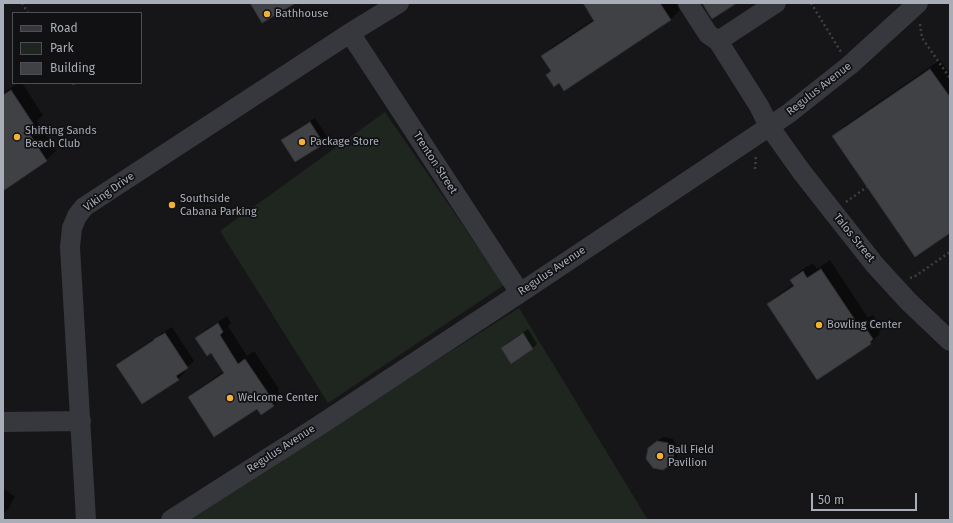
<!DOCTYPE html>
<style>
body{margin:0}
#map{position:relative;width:953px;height:523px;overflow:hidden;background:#161618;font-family:"Fira Sans",sans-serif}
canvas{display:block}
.frame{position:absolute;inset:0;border:4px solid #a8adb8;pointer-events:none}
.legend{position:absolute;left:12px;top:12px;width:130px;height:72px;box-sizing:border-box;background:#111113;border:1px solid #4d4f55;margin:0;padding:5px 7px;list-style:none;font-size:12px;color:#a8adb8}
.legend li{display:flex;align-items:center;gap:8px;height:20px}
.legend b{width:20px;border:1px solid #4d4f55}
.scale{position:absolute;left:811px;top:493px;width:106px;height:18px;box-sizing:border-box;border:2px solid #a8adb8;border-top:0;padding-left:5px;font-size:12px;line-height:14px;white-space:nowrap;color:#a8adb8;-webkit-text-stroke:3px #111113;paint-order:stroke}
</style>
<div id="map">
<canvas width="953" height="523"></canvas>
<div class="frame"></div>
<ul class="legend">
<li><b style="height:5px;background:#37383d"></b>Road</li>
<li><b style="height:11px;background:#1e261f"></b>Park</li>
<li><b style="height:11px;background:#404145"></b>Building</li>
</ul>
<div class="scale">50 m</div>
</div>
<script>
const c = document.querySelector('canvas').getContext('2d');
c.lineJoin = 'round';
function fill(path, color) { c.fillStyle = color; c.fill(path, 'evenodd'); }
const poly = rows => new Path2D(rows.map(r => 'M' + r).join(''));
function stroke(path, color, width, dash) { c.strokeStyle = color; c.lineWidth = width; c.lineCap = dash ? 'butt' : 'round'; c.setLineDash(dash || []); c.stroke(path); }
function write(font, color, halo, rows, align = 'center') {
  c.font = font + ' "Fira Sans",sans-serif'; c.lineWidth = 3.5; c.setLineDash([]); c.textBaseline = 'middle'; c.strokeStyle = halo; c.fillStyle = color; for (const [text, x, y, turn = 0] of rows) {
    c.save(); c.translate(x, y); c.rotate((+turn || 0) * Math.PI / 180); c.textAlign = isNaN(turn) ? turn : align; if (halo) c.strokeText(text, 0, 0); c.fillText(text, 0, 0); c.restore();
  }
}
const green = poly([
 [385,112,504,285,328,403,220,231],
 [519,308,648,520,185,520]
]);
const shadow = poly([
 [584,3,676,3,680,10,671,19,564,90,542,56,552,47,594,19],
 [940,60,950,74,950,232,834,137,843,127],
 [18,83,22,83,43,115,37,121,56,151,46,160,3,188,3,93],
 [315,118,328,138,323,143,282,140,287,135],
 [830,260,868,318,873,315,882,329,879,332,880,334,870,343,768,304,778,295,794,284,791,280,800,271,813,263,817,269],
 [227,316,231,323,228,326,247,356,254,351,279,389,278,391,282,397,274,405,257,407,189,397,198,389,224,371,212,352,196,338,205,330],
 [172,327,194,361,183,370,185,372,178,379,142,403,117,366,124,359,158,336,162,333],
 [528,329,537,344,533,348,502,348,507,343],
 [663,437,673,439,678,448,677,457,672,462,649,448,654,443],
 [3,489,10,492,9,493,15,496,9,508,3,514]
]);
const building = poly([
 [250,3,296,3,262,23,250,3],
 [583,3,660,3,671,20,564,91,559,83,554,87,546,75,551,71,541,56,594,21,583,3],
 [702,3,737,3,712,19,702,3],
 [930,69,950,97,950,233,915,257,832,136,930,69],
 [11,90,34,125,27,130,47,161,3,191,3,95,11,90],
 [310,122,324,144,295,162,281,140,310,122],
 [821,269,859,326,863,324,873,339,870,342,871,344,817,380,767,304,794,286,790,280,803,271,807,278,821,269],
 [218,323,223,332,220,335,238,364,245,359,272,399,270,400,274,406,261,415,257,409,214,437,188,397,224,373,211,353,207,356,195,338,218,323],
 [165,333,188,368,176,376,179,380,142,404,116,365,154,340,154,339,165,333],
 [523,333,533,349,511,364,501,348,523,333],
 [657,441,668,443,674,453,673,463,663,470,653,468,646,459,648,448,657,441]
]);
const path = poly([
 [22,3,28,13],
 [811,3,841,52],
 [920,24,922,38,950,78],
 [73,83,74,85],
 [755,169,756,156],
 [846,202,867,187],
 [910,278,914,277,950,252]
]);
const minor = poly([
 [688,3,708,34,718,41],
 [776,3,718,41,759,106,769,126,801,171,830,208,875,265,908,301,950,341],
 [350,33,520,293],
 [3,422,81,421],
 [86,520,70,247,72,228,77,216,84,207,350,33,399,3],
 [171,520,320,425,520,293,788,114,850,65,918,3]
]);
const markers = [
 [267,14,4,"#f2b134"],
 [17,137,4,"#f2b134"],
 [302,142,4,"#f2b134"],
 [172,205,4,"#f2b134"],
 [819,325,4,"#f2b134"],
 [230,398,4,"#f2b134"],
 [660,456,4,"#f2b134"]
];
const poiNames = [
 ["Bathhouse",275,14],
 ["Shifting Sands",25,131],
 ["Beach Club",25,144],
 ["Package Store",310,142],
 ["Southside",180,199],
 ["Cabana Parking",180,212],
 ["Bowling Center",827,325],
 ["Welcome Center",238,398],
 ["Ball Field",668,450],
 ["Pavilion",668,463]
];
const streetNames = [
 ["Regulus Avenue",819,89,-38],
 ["Trenton Street",435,163,57],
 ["Viking Drive",109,192,-35],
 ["Talos Street",854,238,51],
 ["Regulus Avenue",552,271,-34],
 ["Regulus Avenue",281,449,-33]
];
fill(green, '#1e261f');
fill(shadow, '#0007');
fill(building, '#404145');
stroke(building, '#303034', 1);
stroke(path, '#3d3f44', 2.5, [2, 3]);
stroke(minor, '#37383d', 20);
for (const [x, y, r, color] of markers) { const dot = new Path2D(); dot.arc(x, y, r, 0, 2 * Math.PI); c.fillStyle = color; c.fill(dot); stroke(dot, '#111113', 1.5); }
write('11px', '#a8adb8', '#111113', poiNames, 'left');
write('11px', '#a8adb8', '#111113', streetNames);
</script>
